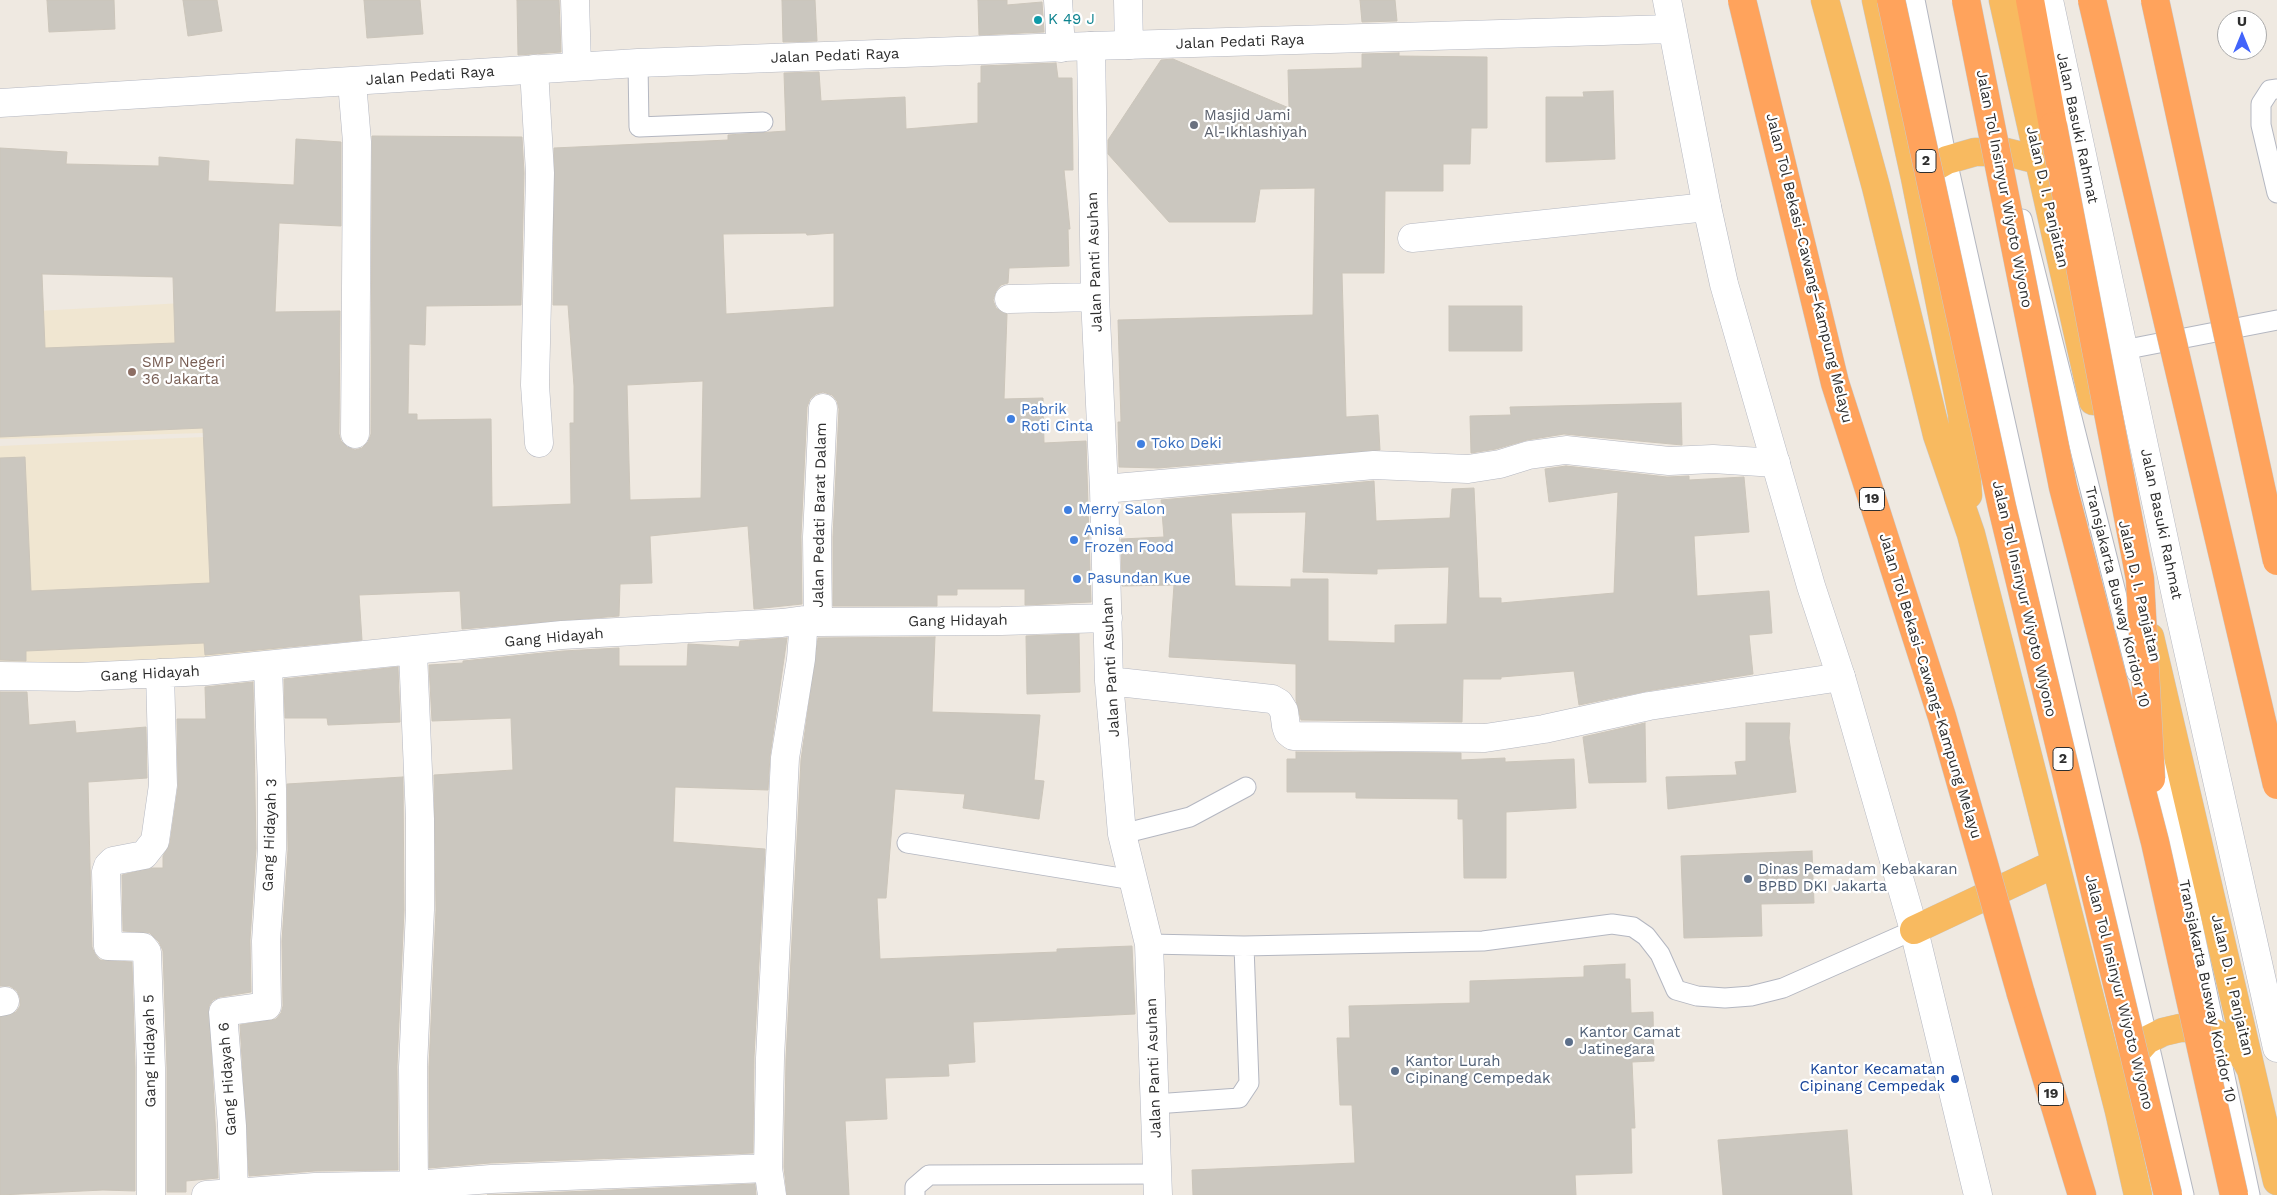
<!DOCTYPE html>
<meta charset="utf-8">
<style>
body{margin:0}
#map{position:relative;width:2277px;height:1195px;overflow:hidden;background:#efe9e1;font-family:"Work Sans",sans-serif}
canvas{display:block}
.north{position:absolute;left:2217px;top:10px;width:50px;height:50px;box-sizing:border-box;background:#fff;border:1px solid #ababab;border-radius:50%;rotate:0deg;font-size:14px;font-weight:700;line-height:20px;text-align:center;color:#2e2e2e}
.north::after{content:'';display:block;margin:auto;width:18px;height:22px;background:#4264fb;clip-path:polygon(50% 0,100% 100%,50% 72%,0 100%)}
</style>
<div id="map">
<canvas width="2277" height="1195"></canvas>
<div class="north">U</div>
</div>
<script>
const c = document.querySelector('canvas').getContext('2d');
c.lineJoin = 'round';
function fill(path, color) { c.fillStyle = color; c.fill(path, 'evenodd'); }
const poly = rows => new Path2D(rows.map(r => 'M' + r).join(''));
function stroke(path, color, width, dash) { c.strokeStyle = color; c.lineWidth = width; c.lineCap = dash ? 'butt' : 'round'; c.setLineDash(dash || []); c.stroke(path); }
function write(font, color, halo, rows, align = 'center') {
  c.font = font + ' "Work Sans",sans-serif'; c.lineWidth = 4.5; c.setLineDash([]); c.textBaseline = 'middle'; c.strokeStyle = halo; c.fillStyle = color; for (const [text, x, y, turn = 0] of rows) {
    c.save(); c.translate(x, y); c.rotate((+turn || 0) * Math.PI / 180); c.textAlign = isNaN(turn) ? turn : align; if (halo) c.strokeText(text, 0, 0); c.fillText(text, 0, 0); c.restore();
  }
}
const education = poly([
 [256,299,271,431,0,439,0,313],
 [272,434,283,654,0,667,0,446]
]);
const building = poly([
 [47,0,114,0,115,29,49,32,47,0],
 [183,0,217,0,222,31,188,36,183,0],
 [364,0,420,0,423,34,367,38,364,0],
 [517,0,559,0,561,52,518,55,517,0],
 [782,0,815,0,817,41,783,42,782,0],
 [978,0,1007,0,1007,5,1042,2,1044,32,979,35,978,0],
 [1360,0,1395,0,1397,21,1362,22,1360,0],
 [1399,53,1399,56,1487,57,1487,128,1471,128,1470,164,1443,164,1443,191,1385,191,1384,273,1342,273,1346,417,1378,415,1380,450,1158,468,1119,467,1118,422,1121,422,1118,320,1313,315,1315,188,1260,189,1255,222,1169,222,1108,154,1108,140,1161,60,1173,59,1289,108,1288,70,1362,68,1362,54,1399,53],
 [1056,63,1058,78,1072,78,1073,170,1064,170,1070,229,1068,229,1069,266,1009,268,1008,283,1001,285,996,291,993,300,996,308,1007,314,1004,399,1043,398,1044,443,1086,441,1091,602,1025,605,1025,589,957,589,957,595,937,595,937,606,833,606,833,537,839,409,837,401,832,395,823,392,816,394,810,399,807,407,801,536,802,604,754,609,748,526,650,536,652,583,620,584,619,616,462,629,460,591,359,595,362,640,205,655,204,643,26,651,26,661,0,660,0,458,25,457,31,591,210,583,203,428,0,437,0,148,67,152,66,164,159,166,159,157,209,161,208,181,294,185,296,139,341,142,341,226,279,223,275,312,340,311,339,434,341,441,347,447,355,450,362,448,368,442,371,434,372,136,522,137,524,173,521,305,426,306,425,345,409,344,408,414,417,414,417,420,491,419,492,507,571,504,570,423,574,423,574,386,568,305,553,305,554,148,728,140,728,135,786,131,784,73,819,72,821,101,905,97,906,129,978,123,978,83,981,83,981,66,1056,63],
 [806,233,807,235,834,233,834,307,726,314,723,234,806,233],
 [42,274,173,277,175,343,45,348,42,274],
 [703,381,701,498,630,500,627,385,703,381],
 [1613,91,1615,159,1546,162,1546,97,1584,97,1583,92,1613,91],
 [1449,306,1522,306,1522,351,1449,351,1449,306],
 [1681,403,1682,445,1564,434,1527,440,1496,449,1471,453,1470,416,1511,415,1510,407,1681,403],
 [1566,466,1667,477,1689,476,1689,480,1744,477,1749,532,1694,536,1697,596,1769,591,1772,633,1749,635,1753,674,1647,691,1579,705,1574,671,1501,677,1501,679,1463,679,1462,722,1301,720,1296,700,1296,664,1169,657,1174,585,1122,586,1121,539,1164,537,1161,500,1374,481,1376,521,1450,518,1452,489,1474,488,1479,598,1501,598,1501,603,1614,593,1618,492,1549,502,1545,469,1566,466],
 [1306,512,1303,572,1377,574,1377,569,1449,567,1447,624,1395,625,1395,643,1328,641,1328,579,1291,579,1291,587,1235,586,1231,513,1306,512],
 [1079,634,1080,692,1027,694,1026,636,1079,634],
 [935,637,932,712,1040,715,1034,780,1044,781,1039,819,963,808,965,794,895,789,886,898,877,898,880,959,1057,952,1057,949,1132,946,1135,1014,973,1022,975,1062,948,1064,949,1076,885,1078,887,1119,845,1121,849,1195,787,1195,784,1167,786,1059,801,760,818,638,935,637],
 [787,638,770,756,768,790,675,787,673,842,765,849,754,1057,753,1153,490,1163,429,1168,429,1067,436,910,434,775,513,770,511,718,432,721,429,665,463,663,463,661,563,651,619,648,619,666,687,666,688,644,739,647,740,641,787,638],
 [398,667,400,722,328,725,327,718,285,718,284,679,398,667],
 [253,682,256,848,250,940,251,992,220,997,213,1000,209,1006,218,1178,186,1181,186,1192,167,1192,167,1068,163,951,159,942,150,933,123,931,122,875,151,868,163,868,163,856,170,843,178,787,177,719,206,719,205,687,253,682],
 [0,692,27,692,29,725,75,721,76,733,146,727,147,778,88,782,92,947,95,954,100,960,132,962,135,1068,135,1191,103,1190,0,1195,0,1017,16,1012,20,1006,20,998,17,991,10,986,0,986,0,692],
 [1645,723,1646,782,1589,783,1583,737,1645,723],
 [1746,723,1790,723,1789,738,1796,792,1668,809,1666,777,1737,775,1735,762,1746,761,1746,723],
 [1296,752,1461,753,1461,760,1505,758,1505,762,1574,759,1576,808,1506,812,1506,878,1464,878,1463,819,1458,819,1458,799,1356,798,1356,792,1287,792,1287,759,1296,759,1296,752],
 [403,777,404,910,397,1066,398,1170,315,1171,249,1176,240,1025,276,1019,281,1013,283,1006,282,941,288,850,287,784,403,777],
 [1812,851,1814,903,1761,904,1762,936,1684,938,1681,856,1812,851],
 [1625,964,1625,979,1630,979,1631,1013,1653,1012,1654,1061,1632,1062,1635,1128,1631,1128,1632,1173,1575,1175,1576,1195,1193,1195,1192,1170,1355,1163,1352,1105,1340,1105,1337,1038,1350,1038,1349,1006,1470,1003,1470,981,1584,977,1584,966,1625,964],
 [1847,1130,1852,1195,1723,1195,1718,1140,1847,1130],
 [755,1184,756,1195,487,1195,492,1195,755,1184]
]);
const service = poly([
 [1915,0,1947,160,2026,515,2184,1195],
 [638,63,639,127,763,122],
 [2277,89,2270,90,2261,104,2261,125,2277,193],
 [2022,219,2136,672],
 [2123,350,2277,320],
 [2158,760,2250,1195],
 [1122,834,1190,817,1246,787],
 [907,843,1133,880],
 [1149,944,1244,946,1483,941,1612,924,1633,927,1646,936,1660,954,1676,990,1697,996,1725,998,1751,996,1783,988,1914,930],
 [1155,1104,1239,1098,1249,1083,1244,946],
 [915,1195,915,1187,929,1175,1159,1174]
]);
const minor = poly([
 [575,0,577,66],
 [1058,0,1061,48],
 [1128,0,1129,45],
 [1091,46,1095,297,1104,489,1109,681,1122,834,1149,944,1158,1195],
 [534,69,540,173,535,385,539,443],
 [352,82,357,142,355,434],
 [1412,238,1707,207],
 [1009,299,1095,297],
 [1104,489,1374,465,1468,469,1500,464,1529,455,1566,450,1669,461,1713,459,1776,463],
 [818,622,817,537,823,408],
 [413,652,420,819,420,910,413,1067,414,1185],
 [0,676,78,677,206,671,562,635,782,623,804,620,818,622,1001,621,1108,618],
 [1109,681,1272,699,1279,703,1284,711,1286,726,1288,732,1293,736,1485,738,1544,729,1649,706,1841,677],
 [0,1002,5,1001],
 [234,1193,232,1126,223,1012,267,1006,266,941,272,849,272,789,268,665],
 [151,1195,151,1068,147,952,143,947,108,946,106,872,108,866,113,861,144,855,155,841,163,785,160,673],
 [206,1195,315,1187,414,1185,491,1179,768,1168],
 [772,1195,768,1168,770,1058,785,758,801,659,804,620]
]);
const tertiary = poly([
 [1667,0,1707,207,1724,284,1811,586,1841,677,1914,930,1978,1195],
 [2049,0,2179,610,2277,1048],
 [0,103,638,63,1091,46,1671,29]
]);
const trunk = poly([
 [1825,0,1876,187,1937,435,1971,534,2119,1111,2138,1195],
 [1876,0,1915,178,1962,414,1968,495],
 [2003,0,2093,401],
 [1915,178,1947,160,1975,152,2006,152,2038,160],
 [2150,637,2277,1181],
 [1914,930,2054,864],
 [2124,1073,2129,1060,2147,1040,2163,1032,2180,1028,2198,1028,2215,1033,2232,1044,2245,1059,2250,1068]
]);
const motorway = poly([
 [2030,0,2053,126],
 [2021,994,2082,1195]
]);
const motorwayBridge = poly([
 [1742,0,1835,383,1942,717,2021,994],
 [1891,0,2002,507,2168,1195],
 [1966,0,2063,487,2155,842,2234,1195],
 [2092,0,2277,785],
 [2155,0,2277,561],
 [2053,126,2140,579,2151,779]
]);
const markers = [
 [1038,20,5,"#0f9aa8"],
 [1194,125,5,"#6b7280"],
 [132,372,5,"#8d6e63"],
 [1011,419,5,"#3f7fe0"],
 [1141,444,5,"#3f7fe0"],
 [1068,510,5,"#3f7fe0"],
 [1074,540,5,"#3f7fe0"],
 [1077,579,5,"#3f7fe0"],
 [1748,879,5,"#5c6f8a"],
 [1569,1042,5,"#5c6f8a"],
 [1395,1071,5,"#5c6f8a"],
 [1955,1079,5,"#1a4fb4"]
];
const shields = [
 [1926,161,20],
 [1872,499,25],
 [2063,759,20],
 [2051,1094,25]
];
const shieldNames = [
 ["2",1926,161],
 ["19",1872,499],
 ["2",2063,759],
 ["19",2051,1094]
];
const cultureNames = [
 ["K 49 J",1048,20]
];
const streetNames = [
 ["Jalan Pedati Raya",1240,42,-2],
 ["Jalan Pedati Raya",835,56,-2],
 ["Jalan Pedati Raya",430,76,-4],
 ["Jalan Basuki Rahmat",2077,128,78],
 ["Jalan Tol Insinyur Wiyoto Wiyono",2004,189,79],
 ["Jalan D. I. Panjaitan",2047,197,77],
 ["Jalan Panti Asuhan",1095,262,-92],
 ["Jalan Tol Bekasi–Cawang–Kampung Melayu",1809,268,76],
 ["Jalan Pedati Barat Dalam",820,515,-89],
 ["Jalan Basuki Rahmat",2161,524,78],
 ["Jalan D. I. Panjaitan",2139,591,77],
 ["Transjakarta Busway Koridor 10",2117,597,76],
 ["Jalan Tol Insinyur Wiyoto Wiyono",2024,599,77],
 ["Gang Hidayah",958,621,-1],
 ["Gang Hidayah",554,638,-5],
 ["Jalan Panti Asuhan",1111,667,-93],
 ["Gang Hidayah",150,674,-3],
 ["Jalan Tol Bekasi–Cawang–Kampung Melayu",1930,686,73],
 ["Gang Hidayah 3",270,835,-88],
 ["Jalan D. I. Panjaitan",2232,985,77],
 ["Transjakarta Busway Koridor 10",2207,991,78],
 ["Jalan Tol Insinyur Wiyoto Wiyono",2119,992,76],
 ["Gang Hidayah 5",150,1051,-91],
 ["Jalan Panti Asuhan",1154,1068,-92],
 ["Gang Hidayah 6",228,1079,-94]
];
const worshipNames = [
 ["Masjid Jami",1204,116],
 ["Al-Ikhlashiyah",1204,133]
];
const educationNames = [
 ["SMP Negeri",142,363],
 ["36 Jakarta",142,380]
];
const shopNames = [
 ["Pabrik",1021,410],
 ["Roti Cinta",1021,427],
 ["Toko Deki",1151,444],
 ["Merry Salon",1078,510],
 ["Anisa",1084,531],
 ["Frozen Food",1084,548],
 ["Pasundan Kue",1087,579]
];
const serviceNames = [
 ["Dinas Pemadam Kebakaran",1758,870],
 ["BPBD DKI Jakarta",1758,887],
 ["Kantor Camat",1579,1033],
 ["Jatinegara",1579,1050],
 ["Kantor Lurah",1405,1062],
 ["Cipinang Cempedak",1405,1079]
];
const transitNames = [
 ["Kantor Kecamatan",1945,1070],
 ["Cipinang Cempedak",1945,1087]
];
fill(education, '#f0e6d1');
fill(building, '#cbc7bf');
stroke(building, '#cbc5ba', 1);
stroke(service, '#b4b7c1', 21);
stroke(minor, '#b4b7c1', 29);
stroke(tertiary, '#b4b7c1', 29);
stroke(trunk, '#c9c9c9', 29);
stroke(motorway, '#c9c9c9', 29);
stroke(service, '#fff', 19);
stroke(minor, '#fff', 28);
stroke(tertiary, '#fff', 28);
stroke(trunk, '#f8ba60', 28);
stroke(motorway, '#ffa35c', 28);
stroke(motorwayBridge, '#c9c9c9', 29, []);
stroke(motorwayBridge, '#ffa35c', 28);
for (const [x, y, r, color] of markers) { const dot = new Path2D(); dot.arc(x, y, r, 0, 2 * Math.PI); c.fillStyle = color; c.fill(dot); stroke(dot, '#fff', 2); }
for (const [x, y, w] of shields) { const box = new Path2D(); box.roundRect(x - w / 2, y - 11.5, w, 23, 4); c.fillStyle = '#fff'; c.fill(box); stroke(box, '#2e2e2e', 1); }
write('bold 14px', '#2e2e2e', null, shieldNames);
write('15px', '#0d838f', '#fff', cultureNames, 'left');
write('15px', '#2e2e2e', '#fff', streetNames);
write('15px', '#5b616d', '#fff', worshipNames, 'left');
write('15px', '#785e54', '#fff', educationNames, 'left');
write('15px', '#366cbe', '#fff', shopNames, 'left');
write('15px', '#4e5e75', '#fff', serviceNames, 'left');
write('15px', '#164399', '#fff', transitNames, 'right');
</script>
